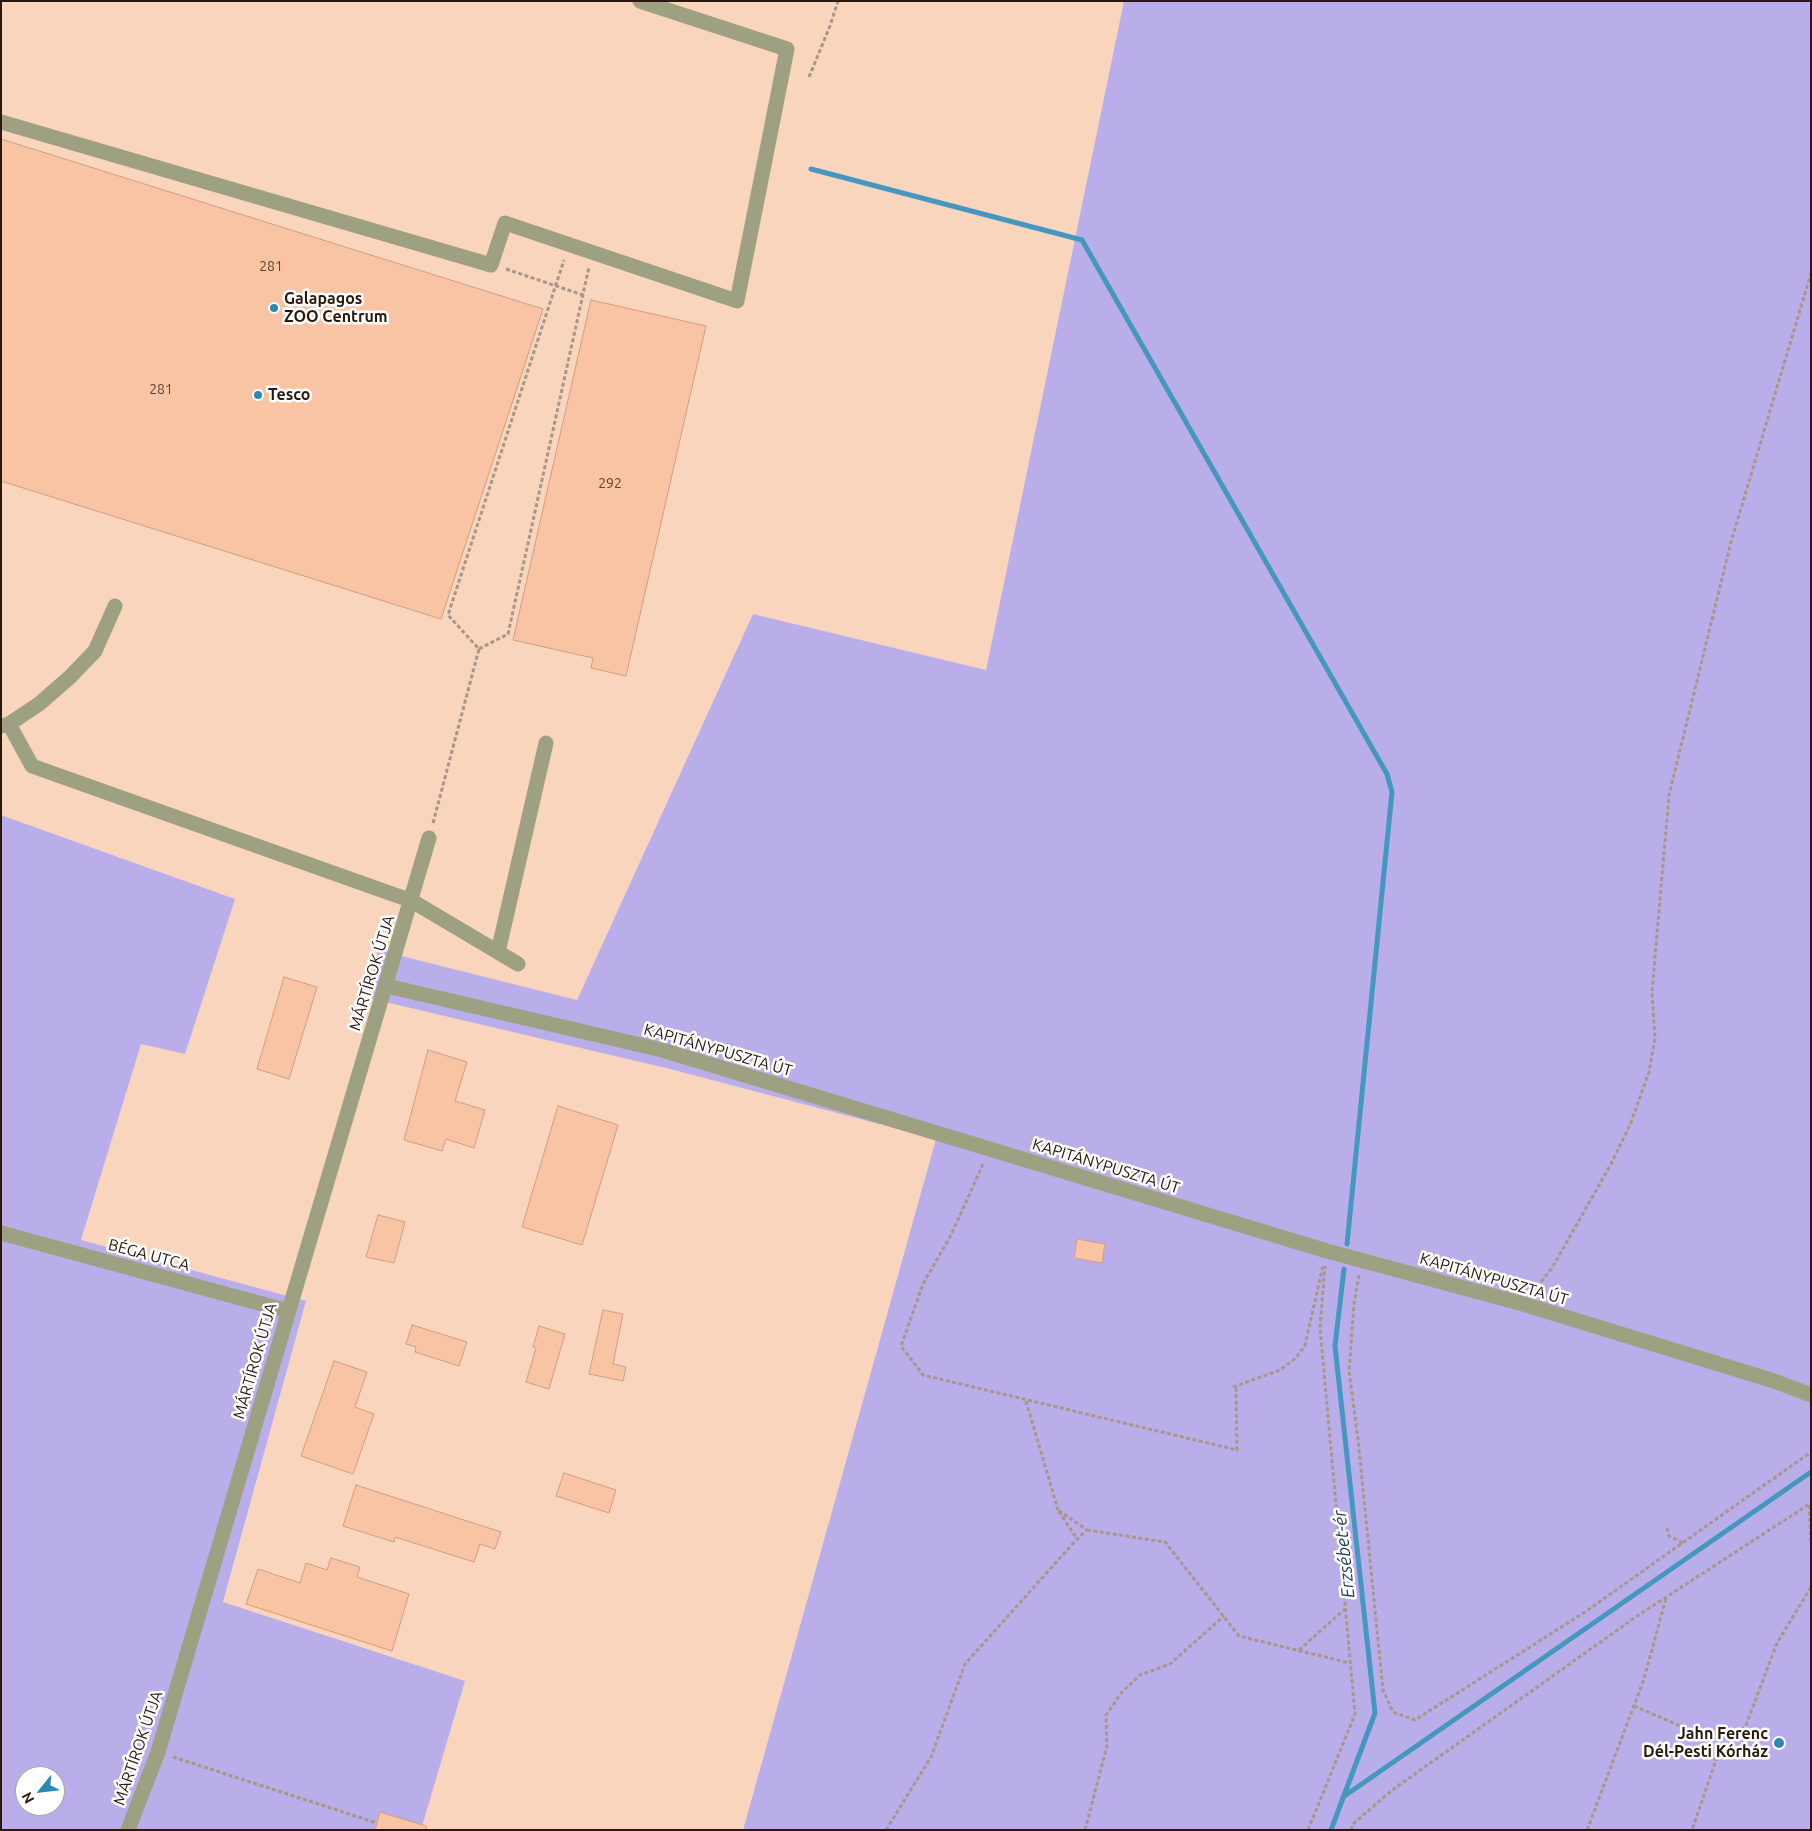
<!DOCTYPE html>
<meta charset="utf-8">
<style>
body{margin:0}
#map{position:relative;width:1812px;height:1831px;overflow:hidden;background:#f8e3d5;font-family:Ubuntu,sans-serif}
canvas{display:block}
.frame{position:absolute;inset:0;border:2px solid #2c190d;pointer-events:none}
.north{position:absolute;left:15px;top:1766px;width:50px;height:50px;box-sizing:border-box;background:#fff;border:1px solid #aba39e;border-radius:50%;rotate:241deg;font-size:14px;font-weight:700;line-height:20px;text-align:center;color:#2c190d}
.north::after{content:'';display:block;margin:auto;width:18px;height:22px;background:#2b89b5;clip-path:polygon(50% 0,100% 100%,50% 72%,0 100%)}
</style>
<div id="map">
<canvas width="1812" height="1831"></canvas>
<div class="frame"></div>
<div class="north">N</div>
</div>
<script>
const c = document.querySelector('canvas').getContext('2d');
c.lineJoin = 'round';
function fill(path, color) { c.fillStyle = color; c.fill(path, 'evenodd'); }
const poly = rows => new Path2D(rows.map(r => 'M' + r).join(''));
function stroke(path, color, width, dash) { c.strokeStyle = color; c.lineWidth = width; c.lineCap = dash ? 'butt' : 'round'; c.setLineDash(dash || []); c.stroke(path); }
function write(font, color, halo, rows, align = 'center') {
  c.font = font + ' Ubuntu,sans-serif'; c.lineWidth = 5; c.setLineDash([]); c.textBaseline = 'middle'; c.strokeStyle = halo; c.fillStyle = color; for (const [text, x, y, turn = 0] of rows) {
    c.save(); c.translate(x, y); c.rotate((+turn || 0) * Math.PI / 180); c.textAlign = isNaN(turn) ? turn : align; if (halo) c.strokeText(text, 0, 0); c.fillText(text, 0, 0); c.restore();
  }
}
const built = poly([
 [1,1,1124,1,986,670,753,614,577,1000,378,950,368,998,670,1069,936,1139,743,1830,421,1830,465,1681,223,1603,306,1301,81,1240,141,1043,235,899,1,815]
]);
const green = poly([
 [1124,1,1811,1,1811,1830,743,1830,936,1139,670,1069,368,998,378,950,577,1000,753,614,986,670],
 [1,815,235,899,185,1054,141,1044,81,1240,306,1301,223,1602,465,1681,421,1830,1,1830],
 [25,1776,55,1776,55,1806,25,1806]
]);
const stream = poly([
 [811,169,1082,240,1387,774,1392,792,1347,1244],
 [1343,1797,1811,1472],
 [1331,1830,1375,1713,1335,1346,1344,1269]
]);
const building = poly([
 [1,139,543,309,441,619,1,481,1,139],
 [591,300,706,326,626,676,591,668,593,658,513,640,591,300],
 [284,977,317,987,289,1079,257,1069,284,977],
 [428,1050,467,1062,455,1101,485,1110,474,1148,446,1139,442,1151,404,1140,428,1050],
 [558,1106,618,1125,582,1245,522,1227,558,1106],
 [378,1215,405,1222,394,1263,366,1257,378,1215],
 [1077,1239,1105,1244,1102,1263,1074,1258,1077,1239],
 [603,1310,623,1314,613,1364,626,1367,623,1381,589,1374,603,1310],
 [412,1325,467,1342,459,1366,415,1352,416,1347,406,1344,412,1325],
 [539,1326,565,1334,549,1389,526,1382,536,1348,533,1347,539,1326],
 [334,1361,367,1372,355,1407,374,1414,353,1474,301,1456,334,1361],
 [564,1473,616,1490,609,1513,556,1496,564,1473],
 [356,1485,501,1532,495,1549,480,1544,474,1562,395,1537,394,1542,343,1526,356,1485],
 [331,1558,360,1567,357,1577,409,1594,392,1651,246,1604,258,1569,300,1583,306,1563,327,1570,331,1558],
 [380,1812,426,1826,426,1830,375,1830,380,1812]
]);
const path = poly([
 [809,77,830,26,838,1],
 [506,269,583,295],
 [479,649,508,634,589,267],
 [433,823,479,649,448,615,564,260],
 [983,1164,951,1235,923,1284,901,1346,923,1375,1237,1450,1236,1386],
 [1359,1275,1354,1304,1349,1371,1358,1439,1383,1690,1393,1712,1415,1720,1585,1612,1811,1452],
 [1533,1292,1552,1268,1611,1164,1630,1125,1649,1072,1655,1038,1652,992,1669,795,1731,542,1811,273],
 [1233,1387,1280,1370,1296,1358,1305,1345,1323,1266],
 [1026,1401,1058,1510],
 [1809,1505,1811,1544],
 [1667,1528,1669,1536,1683,1543],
 [1087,1530,1165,1542,1239,1636,1350,1663],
 [1299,1650,1345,1609],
 [1634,1706,1692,1731,1716,1760,1692,1830],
 [173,1757,377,1823],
 [1716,1760,1746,1725,1777,1643,1811,1587],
 [886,1830,931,1757,965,1664,1077,1539,1087,1530,1058,1510,1077,1539],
 [1085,1830,1107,1746,1106,1715,1122,1692,1140,1675,1170,1664,1224,1616],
 [1308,1830,1355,1714,1320,1328,1325,1266],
 [1351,1830,1353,1824,1391,1791,1637,1616,1811,1503],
 [1587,1830,1644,1679,1666,1598]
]);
const minor = poly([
 [1,122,491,265,505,223,737,301,787,49,640,1],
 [9,724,32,766,412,901,518,964],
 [1,726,9,724,39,704,70,677,95,651,115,606],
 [498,952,546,743],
 [387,986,662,1050,1327,1251,1523,1304,1771,1380,1811,1395],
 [1,1233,288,1311],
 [128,1830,158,1752,429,838]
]);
const markers = [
 [274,308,5,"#2b89b5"],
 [258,395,5,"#2b89b5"],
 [1779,1743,6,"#2b89b5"]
];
const numberNames = [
 ["281",271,266],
 ["281",161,389],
 ["292",610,483]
];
const poiNames = [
 ["Galapagos",284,299],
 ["ZOO Centrum",284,317],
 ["Tesco",268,395],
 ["Jahn Ferenc",1768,1734,"right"],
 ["Dél-Pesti Kórház",1768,1752,"right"]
];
const streetNames = [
 ["MÁRTÍROK ÚTJA",372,973,-73],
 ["KAPITÁNYPUSZTA ÚT",718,1050,16],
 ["KAPITÁNYPUSZTA ÚT",1106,1166,17],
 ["BÉGA UTCA",149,1255,15],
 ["KAPITÁNYPUSZTA ÚT",1494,1279,16],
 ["MÁRTÍROK ÚTJA",255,1361,-74],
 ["MÁRTÍROK ÚTJA",138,1748,-71]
];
const waterNames = [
 ["Erzsébet-ér",1344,1554,-96]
];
fill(built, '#f9d5be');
fill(green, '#baaeea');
stroke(stream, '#4597c0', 5);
fill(building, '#f8c4a3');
stroke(building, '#d19f7f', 1);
stroke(path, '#aa9689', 3, [4, 2.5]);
stroke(minor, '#9da182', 15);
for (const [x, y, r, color] of markers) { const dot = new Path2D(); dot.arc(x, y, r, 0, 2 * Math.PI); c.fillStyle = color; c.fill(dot); stroke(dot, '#fff', 2); }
write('14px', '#5f4432', null, numberNames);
write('bold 16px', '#2c190d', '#fff', poiNames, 'left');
write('16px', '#2c190d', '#fff', streetNames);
write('italic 18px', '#1a3d50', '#fff', waterNames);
</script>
